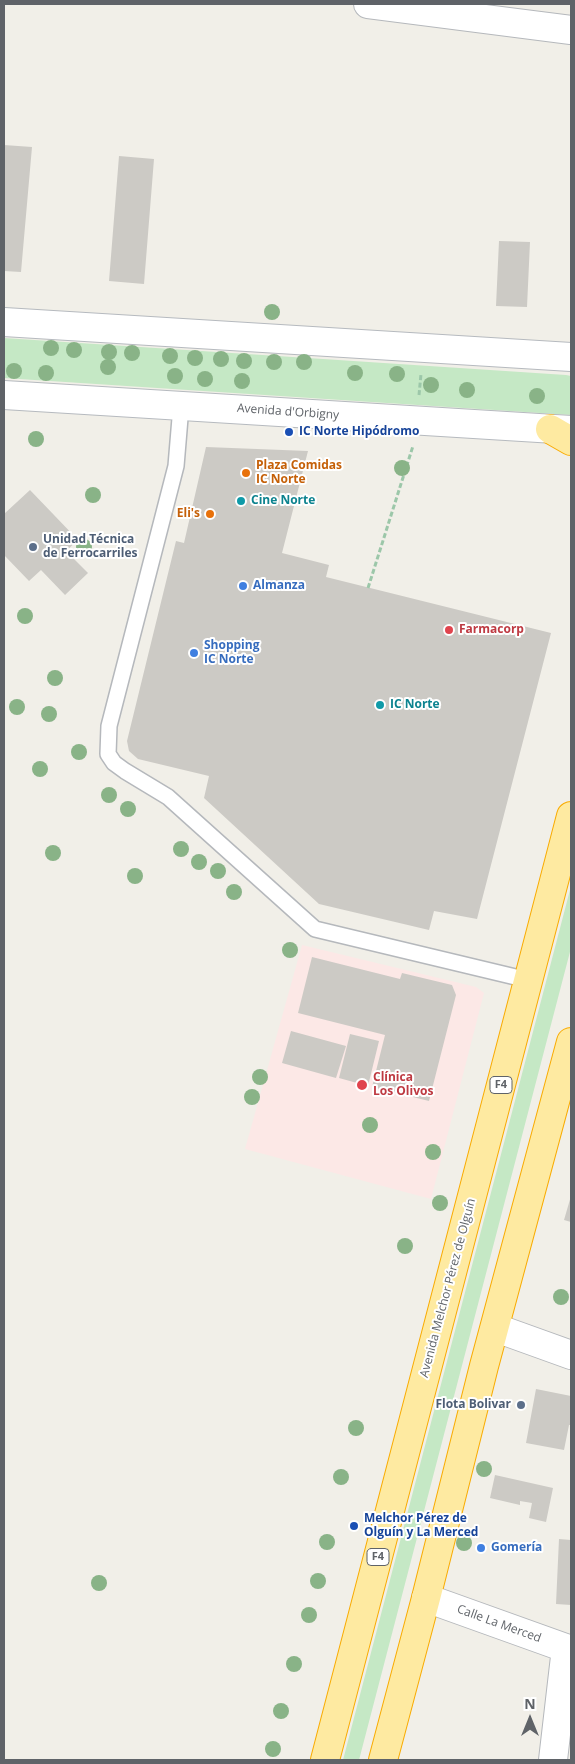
<!DOCTYPE html>
<meta charset="utf-8">
<style>
body{margin:0}
#map{position:relative;width:575px;height:1764px;overflow:hidden;background:#f1efe8;font-family:"Open Sans",sans-serif}
canvas{display:block}
.frame{position:absolute;inset:0;border:5px solid #5f6368;pointer-events:none}
.north{position:absolute;left:505px;top:1694px;width:50px;height:50px;-webkit-text-stroke:4px #fff;paint-order:stroke;rotate:0deg;font-size:14px;font-weight:700;line-height:20px;text-align:center;color:#5f6368}
.north::after{content:'';display:block;margin:auto;width:18px;height:22px;background:#5f6368;clip-path:polygon(50% 0,100% 100%,50% 72%,0 100%)}
</style>
<div id="map">
<canvas width="575" height="1764"></canvas>
<div class="frame"></div>
<div class="north">N</div>
</div>
<script>
const c = document.querySelector('canvas').getContext('2d');
c.lineJoin = 'round';
function fill(path, color) { c.fillStyle = color; c.fill(path, 'evenodd'); }
const poly = rows => new Path2D(rows.map(r => 'M' + r).join(''));
function stroke(path, color, width, dash) { c.strokeStyle = color; c.lineWidth = width; c.lineCap = dash ? 'butt' : 'round'; c.setLineDash(dash || []); c.stroke(path); }
function write(font, color, halo, rows, align = 'center') {
  c.font = font + ' "Open Sans",sans-serif'; c.lineWidth = 4; c.setLineDash([]); c.textBaseline = 'middle'; c.strokeStyle = halo; c.fillStyle = color; for (const [text, x, y, turn = 0] of rows) {
    c.save(); c.translate(x, y); c.rotate((+turn || 0) * Math.PI / 180); c.textAlign = isNaN(turn) ? turn : align; if (halo) c.strokeText(text, 0, 0); c.fillText(text, 0, 0); c.restore();
  }
}
const medical = poly([
 [302,945,476,987,484,993,431,1199,245,1149]
]);
const green = poly([
 [4,338,566,375,571,376,571,415,4,378],
 [571,886,571,948,359,1760,343,1760]
]);
const building = poly([
 [4,145,32,147,21,272,4,271],
 [119,156,154,159,144,284,109,281],
 [499,241,530,242,527,307,496,306],
 [206,447,308,451,282,553,329,565,326,577,551,633,477,919,434,911,429,930,319,904,204,798,209,776,138,759,129,751,127,741,176,541,184,543],
 [30,490,78,540,66,551,88,573,65,595,41,570,29,581,4,555,4,514],
 [312,957,400,979,402,973,452,985,456,995,429,1101,372,1087,385,1035,298,1013],
 [291,1031,346,1046,336,1078,282,1063],
 [350,1034,379,1041,368,1086,339,1078],
 [571,1196,571,1222,564,1220],
 [536,1389,571,1396,571,1425,569,1425,564,1450,526,1443],
 [495,1475,553,1488,546,1522,529,1518,532,1503,520,1501,520,1505,490,1498],
 [559,1539,571,1540,571,1605,556,1604]
]);
const path = poly([
 [419,395,421,374],
 [368,588,413,446]
]);
const service = poly([
 [181,406,176,466,109,726,108,754,114,763,125,771,168,797,315,929,528,980]
]);
const minor = poly([
 [368,4,571,30],
 [496,1328,571,1355],
 [426,1598,571,1650],
 [553,1760,566,1648]
]);
const secondary = poly([
 [4,322,571,357],
 [4,395,571,430]
]);
const trunk = poly([
 [550,429,571,441],
 [325,1760,571,816],
 [383,1760,426,1598,484,1366,571,1042]
]);
const trees = [
 [272,312],
 [51,348],
 [74,350],
 [109,352],
 [132,353],
 [170,356],
 [195,358],
 [221,359],
 [244,361],
 [274,362],
 [304,362],
 [108,367],
 [14,371],
 [46,373],
 [355,373],
 [397,374],
 [175,376],
 [205,379],
 [242,381],
 [431,385],
 [467,390],
 [537,396],
 [36,439],
 [402,468],
 [93,495],
 [84,547],
 [25,616],
 [55,678],
 [17,707],
 [49,714],
 [79,752],
 [40,769],
 [109,795],
 [128,809],
 [181,849],
 [53,853],
 [199,862],
 [218,871],
 [135,876],
 [234,892],
 [290,950],
 [260,1077],
 [252,1097],
 [370,1125],
 [433,1152],
 [440,1203],
 [405,1246],
 [561,1297],
 [356,1428],
 [484,1469],
 [341,1477],
 [327,1542],
 [464,1543],
 [318,1581],
 [99,1583],
 [309,1615],
 [294,1664],
 [281,1711],
 [273,1749]
];
const markers = [
 [289,432,5,"#1a4fb4"],
 [246,473,5,"#e8710a"],
 [241,501,5,"#0f9aa8"],
 [210,514,5,"#e8710a"],
 [33,547,5,"#5c6f8a"],
 [243,586,5,"#3f7fe0"],
 [449,630,5,"#e0444e"],
 [194,653,5,"#3f7fe0"],
 [380,705,5,"#0f9aa8"],
 [362,1085,6,"#e0444e"],
 [521,1405,5,"#5c6f8a"],
 [354,1526,5,"#1a4fb4"],
 [481,1548,5,"#3f7fe0"]
];
const shields = [
 [501,1085,22],
 [378,1557,22]
];
const shieldNames = [
 ["F4",501,1085],
 ["F4",378,1557]
];
const streetNames = [
 ["Avenida d'Orbigny",288,412,4],
 ["Avenida Melchor Pérez de Olguín",448,1288,-75],
 ["Calle La Merced",499,1624,20]
];
const transitNames = [
 ["IC Norte Hipódromo",299,432],
 ["Melchor Pérez de",364,1519],
 ["Olguín y La Merced",364,1533]
];
const foodNames = [
 ["Plaza Comidas",256,466],
 ["IC Norte",256,480],
 ["Eli's",200,514,"right"]
];
const cultureNames = [
 ["Cine Norte",251,501],
 ["IC Norte",390,705]
];
const serviceNames = [
 ["Unidad Técnica",43,540],
 ["de Ferrocarriles",43,554],
 ["Flota Bolivar",511,1405,"right"]
];
const shopNames = [
 ["Almanza",253,586],
 ["Shopping",204,646],
 ["IC Norte",204,660],
 ["Gomería",491,1548]
];
const healthNames = [
 ["Farmacorp",459,630],
 ["Clínica",373,1078],
 ["Los Olivos",373,1092]
];
fill(medical, '#fce8e6');
fill(green, '#c5e8c5');
fill(building, '#cccac5');
stroke(service, '#b5b8bc', 18);
stroke(minor, '#b5b8bc', 30);
stroke(secondary, '#b6babf', 30);
stroke(trunk, '#f9ab00', 30);
stroke(path, '#9cc7a9', 3, [5, 2.5]);
stroke(service, '#fff', 15);
stroke(minor, '#fff', 28);
stroke(secondary, '#fff', 28);
stroke(trunk, '#feeaa1', 28);
c.fillStyle = '#89b387';
for (const [x, y] of trees) { c.beginPath(); c.arc(x, y, 8, 0, 2 * Math.PI); c.fill(); }
for (const [x, y, r, color] of markers) { const dot = new Path2D(); dot.arc(x, y, r, 0, 2 * Math.PI); c.fillStyle = color; c.fill(dot); stroke(dot, '#fff', 2); }
for (const [x, y, w] of shields) { const box = new Path2D(); box.roundRect(x - w / 2, y - 8.5, w, 17, 4); c.fillStyle = '#fff'; c.fill(box); stroke(box, '#5f6368', 1); }
write('bold 11px', '#5f6368', null, shieldNames);
write('12px', '#5f6368', '#fff', streetNames);
write('bold 12px', '#164399', '#fff', transitNames, 'left');
write('bold 12px', '#c56008', '#fff', foodNames, 'left');
write('bold 12px', '#0d838f', '#fff', cultureNames, 'left');
write('bold 12px', '#4e5e75', '#fff', serviceNames, 'left');
write('bold 12px', '#366cbe', '#fff', shopNames, 'left');
write('bold 12px', '#be3a42', '#fff', healthNames, 'left');
</script>
